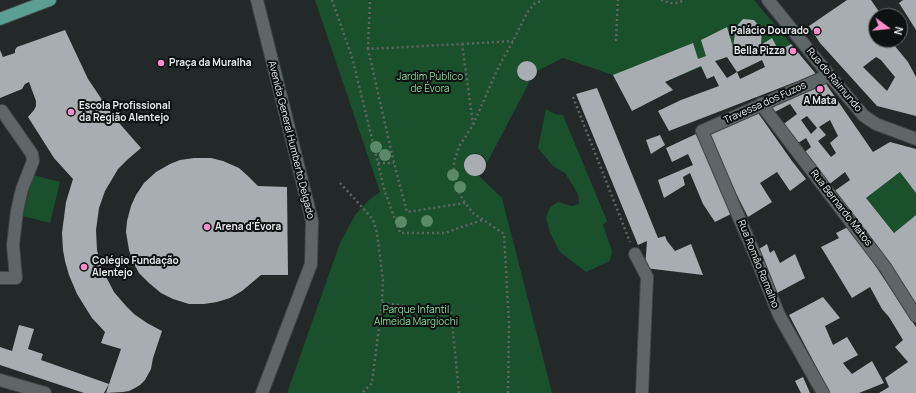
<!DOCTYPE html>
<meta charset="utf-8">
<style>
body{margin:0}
#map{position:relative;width:916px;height:393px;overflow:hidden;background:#232829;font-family:Manrope,sans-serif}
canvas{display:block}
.north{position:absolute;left:868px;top:8px;width:40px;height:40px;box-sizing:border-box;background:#0e1111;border:1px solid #646868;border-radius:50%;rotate:105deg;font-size:11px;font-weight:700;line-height:16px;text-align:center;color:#e6eaeb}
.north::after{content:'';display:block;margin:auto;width:14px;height:18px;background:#f98fc8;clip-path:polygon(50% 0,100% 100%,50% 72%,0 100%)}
</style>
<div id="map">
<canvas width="916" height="393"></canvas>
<div class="north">N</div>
</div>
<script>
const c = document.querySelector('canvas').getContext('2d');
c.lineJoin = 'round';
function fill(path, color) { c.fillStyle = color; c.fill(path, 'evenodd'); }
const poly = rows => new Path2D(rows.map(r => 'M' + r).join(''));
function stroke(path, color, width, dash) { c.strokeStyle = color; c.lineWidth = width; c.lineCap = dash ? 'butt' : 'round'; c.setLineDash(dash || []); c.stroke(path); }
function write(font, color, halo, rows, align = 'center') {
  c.font = font + ' Manrope,sans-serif'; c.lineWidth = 4; c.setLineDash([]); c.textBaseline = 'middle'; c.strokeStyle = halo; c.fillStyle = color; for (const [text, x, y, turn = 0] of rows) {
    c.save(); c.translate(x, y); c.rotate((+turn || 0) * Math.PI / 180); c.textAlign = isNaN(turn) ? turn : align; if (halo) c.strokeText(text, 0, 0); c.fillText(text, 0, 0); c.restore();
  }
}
const green = poly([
 [315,0,754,0,791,44,762,60,737,72,727,57,625,97,613,75,563,58,537,71,535,65,529,61,523,62,518,67,517,70,518,76,523,81,530,81,487,163,486,160,483,156,476,153,470,155,465,160,464,167,466,170,468,174,475,176,479,176,502,198,552,393,287,393,340,243,355,215,369,200,380,192],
 [546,109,555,114,563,115,607,221,603,225,612,251,610,261,586,272,560,252,550,233,546,218,550,207,558,202,572,206,579,204,578,194,565,173,553,166,538,148],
 [900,172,916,193,916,215,894,233,866,198],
 [33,175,60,182,50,223,23,216]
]);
const building = poly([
 [847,0,871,0,882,16,876,16,876,40,890,40,908,62,916,77,916,116,877,106,820,43,809,26],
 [876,57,881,60,895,77,887,91,863,67],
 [903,0,916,0,916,30,899,3],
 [743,19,754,20,762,30,761,45,772,38,779,51,791,44,816,74,669,131,658,111,681,100,719,86,714,76,707,79,701,66,665,82,673,90,632,111,613,75,693,43,698,59,706,56,701,40,727,27,733,47,736,27],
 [727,57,737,72,762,60,765,67,740,79,737,72,727,78,715,61],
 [65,30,88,79,113,116,141,148,127,160,118,169,105,191,99,208,96,230,97,250,100,262,103,271,114,292,126,306,134,314,147,323,162,331,153,358,151,369,145,380,140,385,135,388,129,391,123,392,106,393,121,349,101,343,105,332,92,318,77,294,69,275,65,261,63,250,62,233,66,202,73,179,54,158,28,117,34,110,36,106,36,101,29,82,25,84,22,89,0,98,0,50,3,57,15,53,15,50,17,47],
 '517 71a10 10 0 1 1 20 0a10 10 0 1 1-20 0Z',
 [824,81,873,152,890,142,916,149,916,193,900,172,866,198,894,233,916,215,916,313,833,192,850,180,845,172,827,186,801,155,811,147,806,138,795,145,781,126,797,114,790,104,771,114,764,105],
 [807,116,817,128,811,134,801,120],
 [830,120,838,136,830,143,836,153,831,157,818,141,826,135,819,127],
 [597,88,658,238,665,236,667,241,675,251,691,244,703,275,645,268,647,241,638,245,576,94],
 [756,110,792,161,806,179,790,191,777,172,760,183,772,202,748,217,706,134],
 [696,134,724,192,733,213,715,222,703,204,690,173,683,177,685,185,664,198,658,180,693,165,688,154,672,162,666,148],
 [660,135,665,145,651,154,646,140],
 '464 165a11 11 0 1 1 22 0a11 11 0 1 1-22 0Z',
 [194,158,211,158,223,161,239,168,249,177,258,186,287,187,288,275,261,275,242,291,230,298,217,302,204,304,189,304,173,299,161,293,149,283,139,273,133,262,129,250,126,232,127,221,131,206,136,195,144,183,156,172,170,164,180,160],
 [848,227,869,256,916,327,916,393,879,393,889,387,885,378,908,362,895,347,903,340,889,317,882,309,870,287,852,298,821,247,839,238,836,233],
 [767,244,770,253,774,250,780,263,795,254,805,278,777,293,760,259,761,258,759,249],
 [823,297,840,318,825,326,833,345,847,337,858,355,843,363,846,367,852,374,872,361,884,383,859,393,830,393,789,315],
 [19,325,34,329,28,349,43,354,41,360,109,384,104,393,84,393,0,365,0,347,12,351],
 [803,377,810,393,801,393,795,381]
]);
const path = poly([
 [332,0,352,57,385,192,400,233,445,233,482,220],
 [661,0,670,3,677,3,685,0],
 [616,41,618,0],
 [462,44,513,41],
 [368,49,370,0],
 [573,97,630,242],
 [378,163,394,163],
 [340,183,362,207,373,220,377,233,383,280,382,303,372,383,362,393],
 [465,203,407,212,394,163,368,49,462,44,473,124],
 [382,303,451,311,459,393],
 [508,393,509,324,504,234,473,213,465,203,459,193,454,173,454,161,460,145,473,125,498,68,513,41,527,13,534,4,543,0]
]);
const street = poly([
 [257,0,312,221,311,264,262,393],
 [768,0,829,75,864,116,876,124,916,139],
 [761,104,885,267,916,316],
 [0,112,2,111,32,154,33,161,22,189,17,211,13,245,16,278,0,278],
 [635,254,647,277,642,393],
 [0,380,45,393],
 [823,393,779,315,755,255,702,131,829,75]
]);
const primary = poly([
 [0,19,50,0]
]);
const trees = [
 [376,147],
 [385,155],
 [453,175],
 [460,187],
 [427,221],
 [401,222]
];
const markers = [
 [817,31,4,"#f98fc8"],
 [793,51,4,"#f98fc8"],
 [161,63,4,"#f98fc8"],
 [820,89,4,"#f98fc8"],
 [71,112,4,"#f98fc8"],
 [207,227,4,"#f98fc8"],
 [84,267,4,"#f98fc8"]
];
const poiNames = [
 ["Palácio Dourado",809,31,"right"],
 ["Bella Pizza",785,51,"right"],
 ["Praça da Muralha",169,63],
 ["A Mata",820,101,"center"],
 ["Escola Profissional",79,106],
 ["da Região Alentejo",79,118],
 ["Arena d'Évora",215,227],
 ["Colégio Fundação",92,261],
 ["Alentejo",92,273]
];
const parkNames = [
 ["Jardim Público",430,77],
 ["de Évora",430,89],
 ["Parque Infantil",416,310],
 ["Almeida Margiochi",416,322]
];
const streetNames = [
 ["Rua do Raimundo",834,80,50],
 ["Travessa dos Fuzos",765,103,-24],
 ["Avenida General Humberto Delgado",291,140,76],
 ["Rua Bernardo Matos",841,208,52],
 ["Rua Romão Ramalho",758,264,68]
];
fill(green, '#1a502b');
fill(building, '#a8adb1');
stroke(street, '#404546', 14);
stroke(primary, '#404546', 14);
stroke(path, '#606566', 2.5, [2, 3]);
stroke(street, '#5f6667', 12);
stroke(primary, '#5b9e92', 12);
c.fillStyle = '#5a8a68';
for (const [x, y] of trees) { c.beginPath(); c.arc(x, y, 6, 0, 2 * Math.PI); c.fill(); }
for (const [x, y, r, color] of markers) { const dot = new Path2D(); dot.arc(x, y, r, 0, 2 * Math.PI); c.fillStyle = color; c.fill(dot); stroke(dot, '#0e1111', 1.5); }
write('bold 10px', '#e6eaeb', '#0e1111', poiNames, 'left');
write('10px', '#87da9b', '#0e1111', parkNames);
write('10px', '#e6eaeb', '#0e1111', streetNames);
</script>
